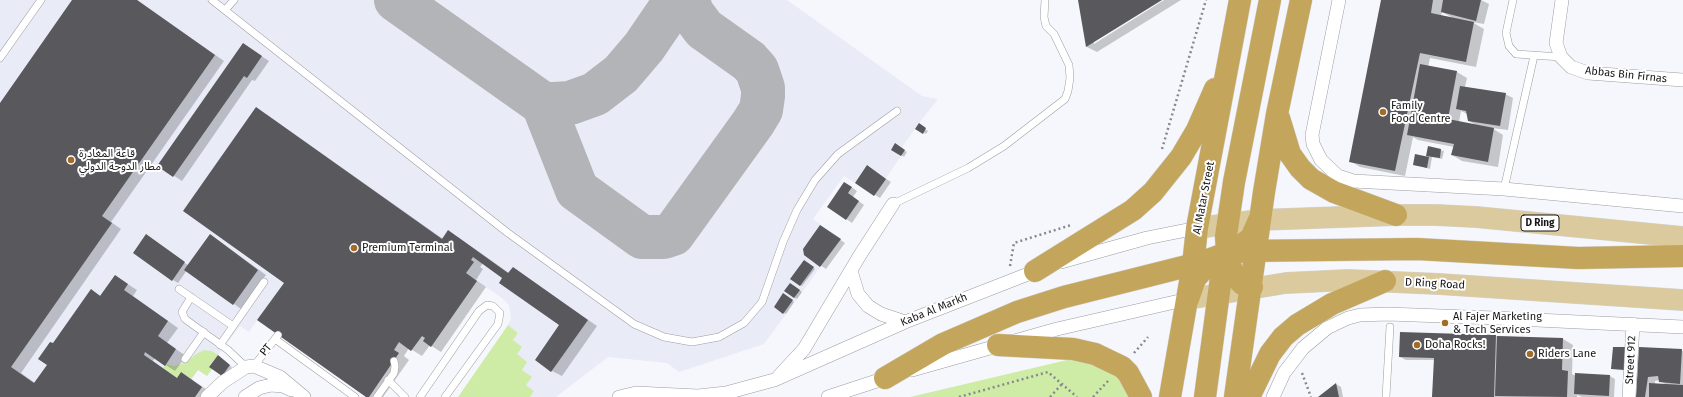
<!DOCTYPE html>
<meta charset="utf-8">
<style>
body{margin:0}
canvas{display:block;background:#f6f7fc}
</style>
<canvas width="1683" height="397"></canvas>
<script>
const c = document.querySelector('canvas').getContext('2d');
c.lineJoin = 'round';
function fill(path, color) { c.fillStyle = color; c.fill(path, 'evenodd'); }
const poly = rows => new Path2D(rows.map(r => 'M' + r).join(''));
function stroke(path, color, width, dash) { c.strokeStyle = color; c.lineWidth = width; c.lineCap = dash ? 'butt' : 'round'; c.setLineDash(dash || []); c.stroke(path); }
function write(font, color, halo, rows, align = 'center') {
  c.font = font + ' "Fira Sans","Noto Sans Arabic",sans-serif'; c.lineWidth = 4; c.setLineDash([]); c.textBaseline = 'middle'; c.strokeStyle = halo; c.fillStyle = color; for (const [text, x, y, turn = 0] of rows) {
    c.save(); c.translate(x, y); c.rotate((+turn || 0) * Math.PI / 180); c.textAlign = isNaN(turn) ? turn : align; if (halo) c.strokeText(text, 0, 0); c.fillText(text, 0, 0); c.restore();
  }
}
const built = poly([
 [0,0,787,0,922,96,938,99,919,123,926,128,923,134,915,129,902,147,905,150,874,196,844,176,813,219,841,239,764,344,679,372,667,363,608,357,556,397,530,397,534,391,526,385,513,340,518,333,508,325,511,318,509,305,502,298,477,281,431,347,423,341,425,338,422,336,411,351,399,343,394,349,399,353,369,397,366,397,257,320,249,332,240,326,218,355,230,365,222,376,212,369,207,376,198,370,192,379,202,387,195,397,0,397]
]);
const green = poly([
 [508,325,518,333,513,340,522,347,517,354,527,362,522,370,532,377,526,385,534,391,530,397,458,397],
 [204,350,212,351,218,355,209,366,212,369,207,376,198,370,191,379,181,372,177,378,163,368,166,364,174,366,185,363,196,354],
 [1084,356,1119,375,1131,397,910,397]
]);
const shadow = poly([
 [73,0,137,0,224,61,111,222,121,229,21,373,35,383,48,364,53,344,91,290,101,296,115,276,137,290,133,296,178,328,167,343,186,356,175,371,155,358,153,361,178,379,182,373,212,393,209,397,0,397,0,105],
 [1079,0,1160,0,1094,41,1094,44,1164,0,1181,0,1097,52,1087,47],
 [1382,0,1481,0,1489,4,1484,24,1472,22,1484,29,1476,67,1430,58,1428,67,1457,72,1467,78,1465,87,1505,94,1513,98,1508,130,1492,128,1503,135,1498,167,1462,161,1452,155,1454,147,1418,140,1413,137,1405,176,1360,167,1350,161],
 [1442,12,1453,18,1441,16],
 [1461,111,1467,114,1469,121,1477,126,1459,122],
 [251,49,269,61,255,81,252,80,182,181,159,166],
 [266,114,443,239,458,237,509,273,513,268,597,326,562,376,552,371,560,325,504,278,483,263,480,267,483,269,476,280,486,287,441,352,430,345,422,356,409,348,404,356,409,360,383,397,367,397,285,283],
 [919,125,928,131,926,134,917,128],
 [895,145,907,152,904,157,893,149],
 [1428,148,1444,151,1442,159,1432,157,1430,169,1414,164,1427,158],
 [873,170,891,182,880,198,856,183],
 [850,186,857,191,853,197,864,205,852,223,828,206],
 [825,229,845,243,826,269,804,255],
 [218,240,266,275,241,309,187,270,178,283,173,280,180,260,188,265],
 [807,263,815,269,802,286,800,285],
 [793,285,802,292,797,299,785,291],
 [786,296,794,302,786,314,784,313],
 [1496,336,1563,339,1573,345,1572,374,1576,376,1610,376,1615,379,1614,397,1582,397,1577,395,1577,397,1433,397,1435,360,1406,360,1400,357],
 [1640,348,1683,351,1683,397,1637,397],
 [1660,380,1660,381,1667,385,1655,384,1655,381],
 [220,358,232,367,225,376,222,375],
 [1336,384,1341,387,1343,397,1320,397]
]);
const taxiway = poly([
 [396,0,543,104,554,104,570,103,595,94,621,74,644,47,676,0],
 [543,104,577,190,642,237,664,237,673,234,753,123,761,110,763,96,763,88,757,70,749,61,704,29,692,13,688,0]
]);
const building = poly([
 [72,0,137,0,215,55,102,216,112,223,11,367,34,383,47,365,38,359,50,342,53,343,91,289,100,296,115,275,128,284,124,290,168,321,158,336,176,349,165,366,145,352,144,355,177,378,181,372,202,387,195,397,0,397,0,103],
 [1078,0,1162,0,1086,47],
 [1381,0,1433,0,1431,13,1474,22,1466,62,1420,53,1395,171,1349,162],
 [1443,0,1481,0,1476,21,1441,12],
 [243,43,262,56,247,78,244,76,173,177,157,166],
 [1420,64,1457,71,1448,119,1494,128,1488,162,1451,155,1454,144,1407,135],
 [1460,86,1506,93,1500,126,1468,121,1466,111,1456,109],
 [256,107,442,239,448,230,508,273,513,267,588,320,551,372,535,360,559,325,499,283,502,278,473,257,471,260,474,262,466,273,477,281,431,347,423,341,425,338,422,336,411,351,399,342,394,350,399,353,369,397,366,397,257,320,284,283,183,211],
 [919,123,926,128,923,134,915,129],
 [895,143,905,150,901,156,891,150],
 [1428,146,1441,149,1440,158,1426,156],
 [1415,154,1429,157,1427,168,1413,165],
 [867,165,886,179,874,196,855,183],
 [844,182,852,187,848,193,859,201,846,220,827,207],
 [820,225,841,239,820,267,804,255,803,249],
 [146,234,185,262,172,281,133,253],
 [210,234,258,270,233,305,184,270],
 [804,260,814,267,800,286,790,279],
 [790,283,800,290,794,298,784,291],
 [783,293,793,300,783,314,774,307],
 [1400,332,1496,335,1494,397,1432,397,1434,358,1399,357],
 [1497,336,1563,338,1562,370,1568,371,1567,397,1495,396],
 [1613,347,1625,347,1624,370,1611,369],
 [1639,347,1682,349,1680,384,1659,382,1658,376,1648,377,1645,397,1636,397],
 [218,355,230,365,222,376,209,367],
 [1575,373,1610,375,1609,396,1574,394],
 [1336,383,1339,397,1318,397],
 [1649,383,1683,385,1683,397,1649,397]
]);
const path = poly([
 [1162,149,1206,0],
 [1010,266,1014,243,1071,225],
 [1134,353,1148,337],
 [1302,373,1311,397],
 [959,397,1048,372,1077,397],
 [1050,397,1062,384],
 [1093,397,1108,381]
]);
const lane = poly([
 [212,0,508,233,634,324,664,337,692,342,719,337,744,323,762,302,783,242,797,210,815,180,838,154,897,111],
 [1513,0,1506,33,1509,46,1516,54,1561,57],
 [226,9,234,0],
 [0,58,41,0],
 [1504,189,1534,56],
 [893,204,968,168,1004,146,1065,99,1068,91,1070,78,1069,65,1054,34,1046,26,1044,17,1045,0],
 [179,289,233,326],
 [191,297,182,312,185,319,228,350,246,367],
 [275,339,355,397],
 [220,345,264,282],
 [185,359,204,332],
 [254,366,278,335],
 [388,380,405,397],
 [377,397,394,373,395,366,394,361],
 [420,397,479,311,487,305,493,306,500,313,498,324,445,397],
 [1386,397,1390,327]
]);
const street = poly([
 [1339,0,1312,135,1313,144,1321,160,1338,176,1353,181,1504,189,1683,206],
 [1562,0,1556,43,1561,57,1571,67,1588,73,1683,80],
 [1061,262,1147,238,1197,228],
 [851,271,858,294,868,306,881,314,905,322],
 [912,370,1057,329,1188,299],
 [779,376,804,349,860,255,893,204],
 [207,397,223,382,246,367,254,366,280,377,304,397],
 [245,397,259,388,271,385,283,386,292,390],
 [619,397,636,393,698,396,726,393,774,380,905,322,1041,269],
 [828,397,892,376],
 [1273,397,1284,373,1303,348,1327,328,1348,318,1360,315,1388,314,1495,318,1683,327],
 [1629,397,1633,324]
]);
const primary = poly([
 [1197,228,1259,220,1396,215,1436,215,1476,217,1683,237],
 [1188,299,1286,283,1348,280,1439,284,1683,300]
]);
const highway = poly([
 [1279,118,1290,154,1300,168,1311,179,1334,192,1396,215],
 [1035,271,1133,210,1153,192,1181,157,1197,130,1215,89],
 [1252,287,1242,284,1233,274,1227,254,1226,236,1234,182,1270,0],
 [1188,299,1195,279,1208,264,1224,256,1243,251,1417,249,1578,258,1683,256],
 [998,345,1073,349,1095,354,1122,367,1128,373,1141,397],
 [885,378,943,344,1017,312,1064,297,1199,263,1224,254,1240,246,1251,238,1259,220],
 [1170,397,1193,265,1197,228,1240,0],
 [1205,397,1224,255],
 [1235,397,1264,192,1277,114,1301,0],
 [1249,397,1270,354,1283,337,1297,325,1332,304,1385,281]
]);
const markers = [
 [1383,112,4,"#a26c27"],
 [71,160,4,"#a26c27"],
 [354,248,4,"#a26c27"],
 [1445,323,4,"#a26c27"],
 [1417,345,4,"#a26c27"],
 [1530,354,4,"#a26c27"]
];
const shields = [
 [1540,223,38]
];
const shieldNames = [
 ["D Ring",1540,223]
];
const streetNames = [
 ["Abbas Bin Firnas",1626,75,6],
 ["Al Matar Street",1204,198,-79],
 ["D Ring Road",1435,284,3],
 ["Kaba Al Markh",934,310,-22],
 ["PT",266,350,-51],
 ["Street 912",1631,360,-87]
];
const poiNames = [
 ["Family",1391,106],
 ["Food Centre",1391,119],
 ["قاعة المغادرة",79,154],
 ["مطار الدوحة الدولي",79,167],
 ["Premium Terminal",362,248],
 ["Al Fajer Marketing",1453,317],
 ["& Tech Services",1453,330],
 ["Doha Rocks!",1425,345],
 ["Riders Lane",1538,354]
];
fill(built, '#e9ebf7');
fill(green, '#cfeca7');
fill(shadow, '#0003');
stroke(taxiway, '#b3b4b8', 44);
fill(building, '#58585d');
stroke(lane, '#9c9da1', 8);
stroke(street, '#9c9da1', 14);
stroke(primary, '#d5d5d6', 22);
stroke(highway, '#d5d5d6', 23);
stroke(path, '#88898c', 2.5, [2, 3]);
stroke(lane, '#fff', 7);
stroke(street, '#fff', 13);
stroke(primary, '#dbca9d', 21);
stroke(highway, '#c3a65c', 22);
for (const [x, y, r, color] of markers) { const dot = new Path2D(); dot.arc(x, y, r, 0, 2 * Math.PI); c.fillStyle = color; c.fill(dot); stroke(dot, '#fff', 1.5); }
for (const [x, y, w] of shields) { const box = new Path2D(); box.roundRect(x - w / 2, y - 8, w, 16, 3); c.fillStyle = '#fff'; c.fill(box); stroke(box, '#171719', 1); }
write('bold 10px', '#171719', null, shieldNames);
write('11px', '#171719', '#fff', streetNames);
write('11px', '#171719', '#fff', poiNames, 'left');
</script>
